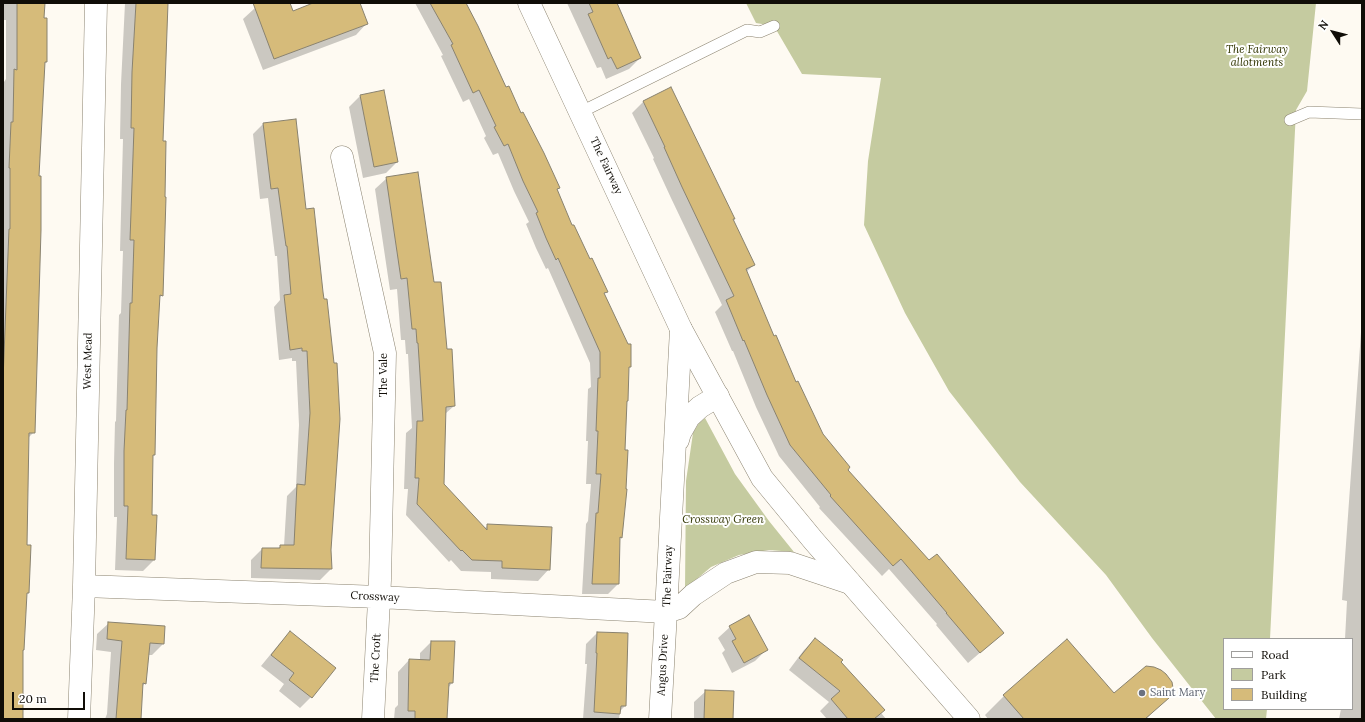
<!DOCTYPE html>
<style>
body{margin:0}
#map{position:relative;width:1365px;height:722px;overflow:hidden;background:#fefaf2;font-family:Lora,serif}
canvas{display:block}
.frame{position:absolute;inset:0;border:4px solid #100d07;pointer-events:none}
.legend{position:absolute;left:1223px;top:638px;width:130px;height:72px;box-sizing:border-box;background:#fff;border:1px solid #9f9e9c;margin:0;padding:5px 7px;list-style:none;font-size:12px;color:#100d07}
.legend li{display:flex;align-items:center;gap:8px;height:20px}
.legend b{width:20px;border:1px solid #9f9e9c}
.north{position:absolute;left:1313px;top:12px;width:40px;height:40px;-webkit-text-stroke:3px #fff;paint-order:stroke;rotate:306deg;font-size:11px;font-weight:700;line-height:16px;text-align:center;color:#100d07}
.north::after{content:'';display:block;margin:auto;width:14px;height:18px;background:#100d07;clip-path:polygon(50% 0,100% 100%,50% 72%,0 100%)}
.scale{position:absolute;left:12px;top:692px;width:73px;height:18px;box-sizing:border-box;border:2px solid #100d07;border-top:0;padding-left:5px;font-size:12px;line-height:14px;white-space:nowrap;color:#100d07;-webkit-text-stroke:3px #fff;paint-order:stroke}
</style>
<div id="map">
<canvas width="1365" height="722"></canvas>
<div class="frame"></div>
<ul class="legend">
<li><b style="height:5px;background:#fff"></b>Road</li>
<li><b style="height:11px;background:#c5cba0"></b>Park</li>
<li><b style="height:11px;background:#d6bb7a"></b>Building</li>
</ul>
<div class="north">N</div>
<div class="scale">20 m</div>
</div>
<script>
const c = document.querySelector('canvas').getContext('2d');
c.lineJoin = 'round';
function fill(path, color) { c.fillStyle = color; c.fill(path, 'evenodd'); }
const poly = rows => new Path2D(rows.map(r => 'M' + r).join(''));
function stroke(path, color, width, dash) { c.strokeStyle = color; c.lineWidth = width; c.lineCap = dash ? 'butt' : 'round'; c.setLineDash(dash || []); c.stroke(path); }
function write(font, color, halo, rows, align = 'center') {
  c.font = font + ' Lora,serif'; c.lineWidth = 4; c.setLineDash([]); c.textBaseline = 'middle'; c.strokeStyle = halo; c.fillStyle = color; for (const [text, x, y, turn = 0] of rows) {
    c.save(); c.translate(x, y); c.rotate((+turn || 0) * Math.PI / 180); c.textAlign = isNaN(turn) ? turn : align; if (halo) c.strokeText(text, 0, 0); c.fillText(text, 0, 0); c.restore();
  }
}
const green = poly([
 [746,3,1316,3,1307,91,1296,110,1270,639,1224,639,1224,709,1267,709,1266,719,1216,719,1152,638,1106,575,1020,482,949,391,905,313,864,225,868,161,881,78,802,74,774,26,756,23],
 [705,418,735,474,769,521,794,552,769,550,739,555,711,567,685,589,686,481,693,433,699,423]
]);
const shadow = poly([
 [3,3,43,3,46,62,44,64,38,177,34,432,28,438,26,546,28,593,26,594,22,651,22,715,23,715,23,719,3,719,3,103,4,82,6,79,6,20,3,20],
 [125,3,167,3,162,142,162,295,159,298,156,348,154,455,152,456,151,516,154,560,143,571,115,570,117,517,114,517,114,463,115,422,116,421,119,315,121,313,123,251,120,251,123,139,120,139,121,84],
 [267,3,289,3,292,12,316,3,359,3,367,23,356,35,263,70,243,19,255,8],
 [415,3,465,3,556,190,572,227,606,291,603,295,630,367,628,369,627,401,626,403,622,537,619,539,618,584,608,594,582,594,586,524,588,521,591,484,586,484,588,441,586,441,588,389,591,387,590,363,548,268,546,269,536,248,526,224,529,222,514,191,498,153,493,155,484,138,486,136,469,99,463,102,441,56,443,55],
 [567,3,616,3,640,58,629,69,606,79,601,67,597,68],
 [383,91,397,162,386,173,363,178,349,107,360,96],
 [643,102,732,220,754,265,746,272,774,337,796,383,822,434,847,470,929,562,1003,633,968,663,936,625,937,624,889,569,882,576,819,508,820,507,779,456,756,407,733,351,732,351,715,312,722,305,671,198,653,159,654,158,632,113],
 [295,120,330,550,331,569,320,580,251,578,251,560,262,549,277,549,281,546,284,546,287,496,296,487,299,425,296,361,292,361,292,358,279,360,274,307,280,300,277,256,275,256,268,198,260,199,253,134,263,124],
 [387,178,433,283,446,350,454,406,445,414,443,484,484,529,488,525,549,569,538,581,491,579,491,572,461,571,451,560,449,562,406,515,408,489,404,489,406,433,412,428,408,354,406,354,405,340,401,340,397,289,390,290,375,189],
 [1362,318,1362,719,1339,719,1341,709,1352,709,1352,639,1345,639,1347,601,1342,600],
 [749,617,766,650,755,661,732,673,722,653,725,650,718,638,730,627],
 [109,623,163,644,152,655,148,655,145,683,142,687,140,719,105,719,107,714,111,652,96,650,97,634],
 [290,633,311,697,300,708,279,691,284,684,261,666,279,644],
 [597,633,625,706,620,711,619,719,583,719,587,664,585,664,586,644],
 [815,639,840,662,886,719,827,719,820,711,829,702,789,670,804,650],
 [431,642,454,642,452,683,448,688,446,719,394,719,395,708,398,705,398,672,409,660,420,661,420,653],
 [706,691,732,719,694,719,694,702],
 [1114,694,1168,697,1146,719,988,719,985,715,1004,696]
]);
const building = poly([
 [17,3,45,3,44,18,47,18,47,62,45,62,39,176,41,176,41,230,35,433,29,433,27,545,31,545,29,593,27,593,24,650,23,650,23,719,3,719,3,380,9,229,10,229,10,168,9,168,11,122,13,122,14,69,17,70,17,3],
 [136,3,168,3,163,141,166,141,165,197,166,197,163,296,160,295,157,348,155,455,153,455,152,515,157,515,155,560,126,559,128,506,124,506,124,451,126,410,127,410,130,303,132,303,134,240,130,240,134,128,131,128,132,72,136,3],
 [253,3,290,3,293,11,313,3,360,3,368,24,274,59,253,3],
 [430,3,466,3,478,26,506,87,509,86,521,113,523,112,544,153,560,188,557,189,572,225,574,225,590,259,592,258,608,292,604,293,628,344,631,344,631,367,629,367,628,401,627,401,625,450,628,450,626,489,627,489,622,538,620,537,619,584,592,584,596,513,598,513,601,474,596,474,598,431,596,431,598,378,600,378,600,352,558,258,556,260,546,238,536,213,538,212,523,181,508,144,504,146,494,127,496,126,479,90,473,93,451,45,453,44,430,3],
 [589,3,617,3,641,58,617,69,611,57,608,59,588,14,593,12,589,3],
 [671,87,735,219,733,219,755,265,746,269,774,336,776,335,796,382,798,381,823,434,850,467,848,470,929,560,937,554,1004,633,980,653,946,613,947,613,901,559,893,566,830,496,831,495,790,445,767,395,744,340,743,341,726,300,734,296,682,187,664,147,665,147,643,101,671,87],
 [384,90,398,162,374,167,360,95,384,90],
 [296,119,306,209,314,208,323,292,324,299,327,299,334,363,337,363,340,419,331,550,332,569,261,568,262,548,280,548,280,545,294,545,297,484,305,485,310,413,307,351,302,351,302,348,290,350,284,295,291,294,287,246,286,246,278,188,271,189,263,123,296,119],
 [418,172,434,282,441,282,447,349,452,349,455,406,446,407,444,484,487,530,487,524,552,527,550,570,502,568,502,561,472,560,462,550,461,551,417,504,419,478,415,478,417,421,423,421,418,343,417,343,416,329,412,329,407,278,401,279,386,177,418,172],
 [749,615,768,650,744,663,732,641,736,639,729,626,749,615],
 [108,622,165,626,164,644,150,643,146,684,143,683,141,719,116,719,122,641,107,639,108,622],
 [290,631,336,668,312,698,289,680,294,673,271,655,290,631],
 [597,632,628,633,626,706,621,706,620,714,594,712,597,653,596,653,597,632],
 [815,638,843,660,841,662,885,710,874,719,848,719,831,699,840,691,799,658,815,638],
 [1067,639,1114,693,1146,666,1154,667,1161,670,1166,674,1172,682,1173,688,1169,698,1145,719,1024,719,1003,695,1067,639],
 [431,641,455,641,453,683,449,683,447,719,415,719,415,711,408,711,409,659,430,660,431,641],
 [705,690,734,691,733,719,704,719,705,690]
]);
const lane = poly([
 [581,112,747,30,760,32,774,26],
 [1290,120,1309,112,1362,114]
]);
const street = poly([
 [342,157,385,353,380,580,373,719],
 [681,329,666,612,679,608,693,595,726,573,756,562,790,563,850,583],
 [678,440,680,433,689,417,700,407,718,396],
 [84,586,379,597,666,612,660,719],
 [79,719,84,586,96,3]
]);
const secondary = poly([
 [529,3,681,329,762,478,813,540,969,719]
]);
const markers = [
 [1142,693,4,"#6b7280"]
];
const parkNames = [
 ["The Fairway",1257,50],
 ["allotments",1257,63],
 ["Crossway Green",723,520]
];
const streetNames = [
 ["The Fairway",606,166,65],
 ["West Mead",88,361,-89],
 ["The Vale",384,375,-90],
 ["The Fairway",668,576,-88],
 ["Crossway",375,597,3],
 ["The Croft",376,658,-87],
 ["Angus Drive",663,665,-87]
];
const worshipNames = [
 ["Saint Mary",1150,693]
];
fill(green, '#c5cba0');
fill(shadow, '#0003');
fill(building, '#d6bb7a');
stroke(building, '#89826f', 1);
stroke(lane, '#8c8471', 12);
stroke(street, '#8c8471', 23);
stroke(secondary, '#8c8471', 23);
stroke(lane, '#fff', 11);
stroke(street, '#fff', 22);
stroke(secondary, '#fff', 22);
for (const [x, y, r, color] of markers) { const dot = new Path2D(); dot.arc(x, y, r, 0, 2 * Math.PI); c.fillStyle = color; c.fill(dot); stroke(dot, '#fff', 1.5); }
write('italic 11px', '#303400', '#fff', parkNames);
write('11px', '#100d07', '#fff', streetNames);
write('11px', '#5b616d', '#fff', worshipNames, 'left');
</script>
